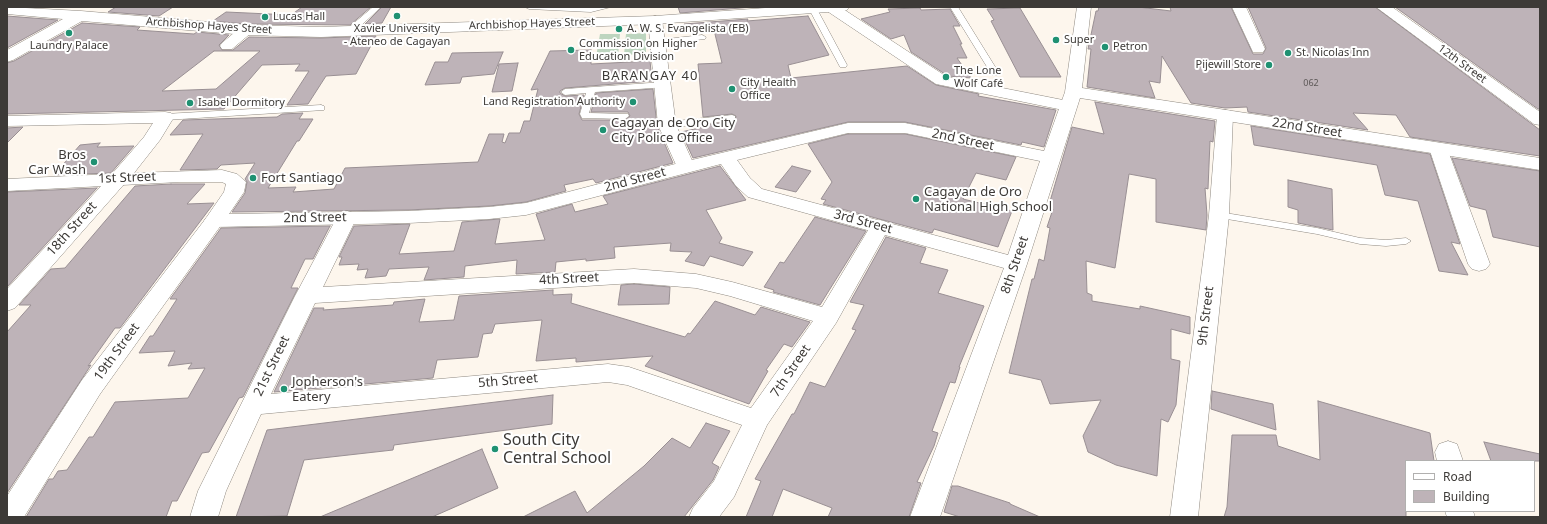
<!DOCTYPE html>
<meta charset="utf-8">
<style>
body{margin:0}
#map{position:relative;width:1547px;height:524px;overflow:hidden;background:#fdf6ed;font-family:"Noto Sans",sans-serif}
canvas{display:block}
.frame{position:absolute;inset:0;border:8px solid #3d3a37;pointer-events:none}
.legend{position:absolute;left:1405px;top:460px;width:130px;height:52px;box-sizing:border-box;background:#fff;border:1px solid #b1b0af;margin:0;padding:5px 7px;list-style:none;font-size:12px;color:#3d3a37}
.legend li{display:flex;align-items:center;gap:8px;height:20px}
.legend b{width:20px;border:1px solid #b1b0af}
</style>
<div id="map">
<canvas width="1547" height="524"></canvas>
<div class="frame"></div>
<ul class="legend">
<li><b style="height:5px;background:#fff"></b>Road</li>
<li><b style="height:11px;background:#beb3b8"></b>Building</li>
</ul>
</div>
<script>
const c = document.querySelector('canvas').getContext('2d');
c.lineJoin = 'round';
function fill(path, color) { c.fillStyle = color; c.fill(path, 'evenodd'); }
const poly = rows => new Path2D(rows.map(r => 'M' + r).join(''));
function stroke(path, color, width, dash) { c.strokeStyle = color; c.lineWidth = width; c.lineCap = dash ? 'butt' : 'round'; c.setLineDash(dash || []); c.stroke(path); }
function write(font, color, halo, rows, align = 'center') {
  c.font = font + ' "Noto Sans",sans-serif'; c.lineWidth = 4; c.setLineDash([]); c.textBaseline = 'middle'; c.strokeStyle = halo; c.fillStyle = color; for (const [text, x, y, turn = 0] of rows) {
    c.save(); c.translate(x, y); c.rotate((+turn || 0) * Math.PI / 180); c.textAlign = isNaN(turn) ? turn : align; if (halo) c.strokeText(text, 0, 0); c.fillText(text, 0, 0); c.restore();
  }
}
const green = poly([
 [646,33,646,54,624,55,626,34],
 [600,34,620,34,618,56,596,57]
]);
const building = poly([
 [116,7,173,7,159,16,108,12,116,7],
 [302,7,371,7,350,25,246,24,213,21,226,12,291,15,302,7],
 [382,7,391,7,382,23,365,24,382,7],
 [678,7,753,7,680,13,678,7],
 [1099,7,1138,7,1171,11,1170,7,1231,7,1253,54,1263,54,1266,48,1248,7,1375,7,1540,130,1540,156,1410,137,1396,115,1353,113,1368,130,1248,112,1247,107,1225,108,1191,103,1162,56,1160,83,1149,81,1155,98,1087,87,1091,49,1088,49,1096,11,1098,11,1099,7],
 [1395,7,1540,7,1540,109,1538,109,1395,7],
 [920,8,921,10,950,9,960,26,953,26,962,44,960,44,967,58,957,58,971,78,948,76,911,52,904,35,891,39,861,19,890,12,888,9,920,8],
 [1020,8,1061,77,1020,77,991,21,994,20,987,9,1020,8],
 [7,16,58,20,7,48,7,16],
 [808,16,829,55,788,65,791,78,907,66,936,85,979,94,978,96,1056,110,1044,147,1022,142,1021,145,905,122,848,122,693,158,681,132,704,127,704,125,735,121,736,116,732,114,703,117,698,64,722,63,714,30,686,32,684,24,748,19,747,21,808,16],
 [82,23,140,27,137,30,194,34,197,32,229,35,219,45,222,50,233,50,249,37,321,38,376,36,356,74,326,76,308,104,287,105,309,71,295,71,300,64,262,65,224,109,7,114,7,63,14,61,82,23],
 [214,51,260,51,216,89,162,91,214,51],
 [591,50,591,64,650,61,652,81,565,88,560,91,560,93,565,96,584,95,579,114,582,120,625,120,630,116,628,112,591,112,596,93,653,89,657,126,673,163,596,183,593,179,564,185,566,191,526,202,489,206,408,210,232,212,245,193,247,182,245,179,255,163,221,165,217,169,180,170,203,134,170,135,183,120,277,117,282,114,303,113,299,119,313,119,299,141,297,141,268,188,296,187,293,192,334,189,345,168,478,162,489,134,504,134,502,142,505,143,509,133,520,133,524,121,530,121,538,89,531,90,550,51,591,50],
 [503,52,494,74,462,77,460,83,425,85,435,62,448,62,452,53,503,52],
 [518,63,512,91,492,92,499,64,518,63],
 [1095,102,1215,121,1213,142,1210,141,1208,189,1205,188,1207,215,1206,230,1156,222,1156,179,1129,174,1115,268,1086,261,1087,293,1092,295,1092,301,1140,309,1140,306,1190,317,1190,334,1171,329,1171,359,1180,361,1176,405,1168,422,1161,419,1157,476,1116,465,1088,452,1083,436,1101,400,1050,404,1041,380,1009,373,1032,279,1034,279,1039,259,1044,261,1050,228,1047,227,1053,209,1048,208,1072,127,1104,134,1095,102],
 [1251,126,1430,154,1460,244,1451,242,1468,275,1439,271,1418,201,1385,195,1377,165,1254,145,1251,126],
 [7,127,7,128,23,127,7,143,7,127],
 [848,134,905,134,1016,157,1006,180,976,173,963,199,1012,211,998,247,934,229,932,233,823,204,826,200,821,199,832,182,808,144,848,134],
 [100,143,97,147,134,146,111,173,54,175,80,145,100,143],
 [1452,158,1540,171,1540,247,1493,237,1486,210,1470,206,1452,158],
 [720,166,746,200,706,210,722,238,719,243,753,252,743,266,710,256,704,266,685,261,692,252,670,251,671,243,614,247,615,258,586,261,586,259,556,262,555,272,516,274,517,260,465,266,464,277,424,280,429,267,389,269,386,276,365,278,368,269,357,270,359,264,339,265,342,257,339,257,354,226,410,224,399,254,454,251,462,222,500,219,495,244,545,240,536,214,572,204,575,212,608,204,603,196,720,166],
 [792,166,811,171,796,192,775,187,792,166],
 [1288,180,1332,189,1333,230,1298,223,1298,210,1288,207,1288,180],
 [171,184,205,184,187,204,214,203,120,328,115,328,88,366,91,365,7,493,7,332,31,305,19,305,51,269,65,268,135,186,171,184],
 [97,188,7,287,7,192,97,188],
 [815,217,866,231,820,305,773,292,774,290,764,287,780,262,784,263,815,217],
 [330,226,313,259,305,259,291,288,298,288,243,397,239,398,209,452,202,453,177,501,172,501,166,517,26,517,49,479,53,479,58,471,67,470,89,437,93,437,115,402,188,398,205,368,188,369,192,363,168,366,175,351,139,353,150,336,153,336,177,299,170,299,221,228,330,226],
 [886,237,926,248,920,263,948,270,938,293,984,306,959,367,960,367,955,383,950,382,932,431,938,433,934,446,917,482,921,483,909,517,828,517,832,508,783,489,772,517,746,517,761,481,755,479,792,414,794,414,810,382,825,387,856,330,852,329,864,305,850,302,886,237],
 [634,284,670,287,669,304,618,305,621,285,634,284],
 [553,290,553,295,572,294,571,303,685,337,688,333,690,334,715,301,755,315,761,307,810,322,792,347,784,344,766,370,768,371,749,404,645,366,653,356,576,362,576,358,536,361,542,320,495,324,492,333,483,334,478,357,437,360,433,378,274,392,314,308,324,308,323,310,393,305,394,302,425,299,419,322,454,320,459,296,553,290],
 [1212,391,1273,404,1276,430,1211,409,1212,391],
 [553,395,552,424,394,445,393,450,304,460,287,516,236,517,267,430,553,395],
 [1318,401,1430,433,1434,461,1406,461,1406,517,1224,517,1227,507,1232,435,1276,435,1278,446,1320,460,1318,401],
 [706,423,730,431,712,463,719,467,713,480,684,517,523,517,575,491,587,513,644,466,672,438,690,448,706,423],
 [1484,442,1540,454,1540,461,1491,461,1484,442],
 [482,449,498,488,432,517,320,517,482,449],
 [952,486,958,486,1010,503,1010,504,1040,517,960,517,944,512,952,486]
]);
const service = poly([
 [373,7,381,7,353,33,347,33,347,29,373,7],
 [525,7,591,8,611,7,591,12,529,9,525,7],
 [810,7,817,9,847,65,846,67,840,67,839,65,809,9,810,7],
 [950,7,958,7,999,73,998,75,992,75,950,7],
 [702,35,706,37,705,39,658,44,654,42,658,40,702,35],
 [664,82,668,85,667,87,595,92,589,113,628,114,629,116,625,119,582,118,580,114,586,93,565,95,561,92,565,89,664,82],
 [321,105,324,106,324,110,165,120,161,117,165,114,321,105],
 [732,115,735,116,735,120,667,128,663,125,667,122,732,115],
 [1219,212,1317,228,1360,238,1386,240,1406,238,1411,241,1406,244,1386,246,1360,244,1317,234,1215,217,1214,215,1215,213,1219,212]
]);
const minor = poly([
 [826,7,840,7,947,77,1068,101,1074,102,1076,106,1074,110,1068,111,936,84,827,11,826,7],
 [1232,7,1246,7,1265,49,1263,52,1253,52,1232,7],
 [655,16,660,17,662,20,676,125,695,167,692,171,686,172,680,171,677,167,658,125,648,20,650,17,655,16],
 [246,26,251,27,253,30,251,33,232,49,222,49,220,46,222,43,241,27,246,26],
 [1225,110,1231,111,1233,115,1229,215,1198,517,1170,517,1209,215,1217,115,1219,111,1225,110],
 [1438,143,1444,144,1447,148,1490,264,1486,269,1479,271,1472,269,1468,264,1429,148,1432,144,1438,143],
 [119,172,126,174,128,178,126,182,15,308,7,311,7,289,112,174,119,172],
 [347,211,354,213,357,217,323,287,634,269,696,274,732,282,822,307,873,222,880,220,887,222,890,226,836,323,767,425,734,497,719,517,689,517,693,508,714,481,742,425,627,385,608,382,261,414,226,491,218,517,190,517,198,491,295,296,337,217,340,213,347,211],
 [634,283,696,288,730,296,813,321,751,408,629,367,608,364,271,394,315,303,634,283],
 [214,215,221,217,224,221,100,394,24,517,7,517,7,496,82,380,207,217,214,215],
 [1448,441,1457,444,1463,461,1437,461,1435,452,1439,444,1448,441],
 [1445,511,1473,511,1475,517,1447,517,1445,511]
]);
const tertiary = poly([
 [7,7,81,11,246,25,321,27,655,16,779,7,849,7,847,10,842,11,655,24,321,37,246,35,82,21,13,60,7,62,7,50,63,19,7,14,7,7],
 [1077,7,1091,7,1082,88,1540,158,1540,170,1080,98,1027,264,940,517,910,517,1004,268,748,197,736,186,721,164,526,215,489,219,408,223,214,227,207,226,204,221,224,192,226,184,222,182,180,182,7,191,7,179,112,174,144,137,153,123,7,126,7,116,165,112,171,113,174,117,160,140,134,173,222,170,237,174,246,182,244,192,229,214,408,211,489,207,526,203,679,163,848,123,905,123,1044,151,1065,92,1077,7],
 [848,133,905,133,1040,161,1008,255,762,189,750,178,737,160,848,133],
 [1376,7,1392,7,1540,112,1540,125,1534,124,1376,7]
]);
const markers = [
 [397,16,4,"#1f9172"],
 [265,17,4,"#1f9172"],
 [619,29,4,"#1f9172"],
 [69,33,4,"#1f9172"],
 [1056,40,4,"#1f9172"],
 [1105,47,4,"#1f9172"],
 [571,50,4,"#1f9172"],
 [1288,53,4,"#1f9172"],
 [1269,65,4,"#1f9172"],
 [946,77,4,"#1f9172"],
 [732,89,4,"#1f9172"],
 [633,102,4,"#1f9172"],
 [190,103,4,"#1f9172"],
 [603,130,4,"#1f9172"],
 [94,162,4,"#1f9172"],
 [253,178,4,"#1f9172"],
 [916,199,4,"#1f9172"],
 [284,389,4,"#1f9172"],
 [495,449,4,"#1f9172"]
];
const farNumbernames = [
 ["062",1311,83]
];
const farPoinames = [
 ["Lucas Hall",273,17],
 ["Xavier University",397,29,"center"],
 ["- Ateneo de Cagayan",397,42,"center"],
 ["A. W. S. Evangelista (EB)",627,29],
 ["Super",1064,40],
 ["Commission on Higher",579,44],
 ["Education Division",579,57],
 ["Laundry Palace",69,46,"center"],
 ["Petron",1113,47],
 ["St. Nicolas Inn",1296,53],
 ["Pijewill Store",1261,65,"right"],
 ["The Lone",954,71],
 ["Wolf Café",954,84],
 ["City Health",740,83],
 ["Office",740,96],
 ["Land Registration Authority",625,102,"right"],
 ["Isabel Dormitory",198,103]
];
const farStreetnames = [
 ["Archbishop Hayes Street",532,24,-2],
 ["Archbishop Hayes Street",209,26,4],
 ["12th Street",1462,64,36]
];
const farQuarternames = [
 ["BARANGAY 40",650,76]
];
const poiNames = [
 ["Cagayan de Oro City",611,123],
 ["City Police Office",611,138],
 ["Bros",86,155,"right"],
 ["Car Wash",86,170,"right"],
 ["Fort Santiago",261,178],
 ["Cagayan de Oro",924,192],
 ["National High School",924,207],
 ["Jopherson's",292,382],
 ["Eatery",292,397]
];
const streetNames = [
 ["22nd Street",1307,128,9],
 ["2nd Street",963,140,12],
 ["1st Street",127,178,-2],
 ["2nd Street",635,180,-15],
 ["2nd Street",315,218,-1],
 ["3rd Street",863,222,15],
 ["18th Street",72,229,-48],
 ["8th Street",1015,265,-71],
 ["4th Street",569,279,-3],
 ["9th Street",1206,316,-83],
 ["19th Street",117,352,-54],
 ["21st Street",272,366,-64],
 ["7th Street",791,371,-56],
 ["5th Street",508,381,-5]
];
const nearPoinames = [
 ["South City",503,440],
 ["Central School",503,458]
];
fill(green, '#bdd5bf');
fill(building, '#beb3b8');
stroke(building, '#998f93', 1);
stroke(service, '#8f8981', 1);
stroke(minor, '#8f8981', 1);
stroke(tertiary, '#8f8981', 1);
fill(service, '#fff');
fill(minor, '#fff');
fill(tertiary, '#fff');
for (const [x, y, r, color] of markers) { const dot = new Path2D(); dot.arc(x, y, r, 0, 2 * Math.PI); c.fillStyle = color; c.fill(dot); stroke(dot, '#fff', 1.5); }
write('9px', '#5d5857', null, farNumbernames);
write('11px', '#3d3a37', '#fff', farPoinames, 'left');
write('11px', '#3d3a37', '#fff', farStreetnames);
c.letterSpacing = '1px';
write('13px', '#3d3a37', '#fff', farQuarternames);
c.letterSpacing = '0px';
write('13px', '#3d3a37', '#fff', poiNames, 'left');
write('13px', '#3d3a37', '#fff', streetNames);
write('16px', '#3d3a37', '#fff', nearPoinames, 'left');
</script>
